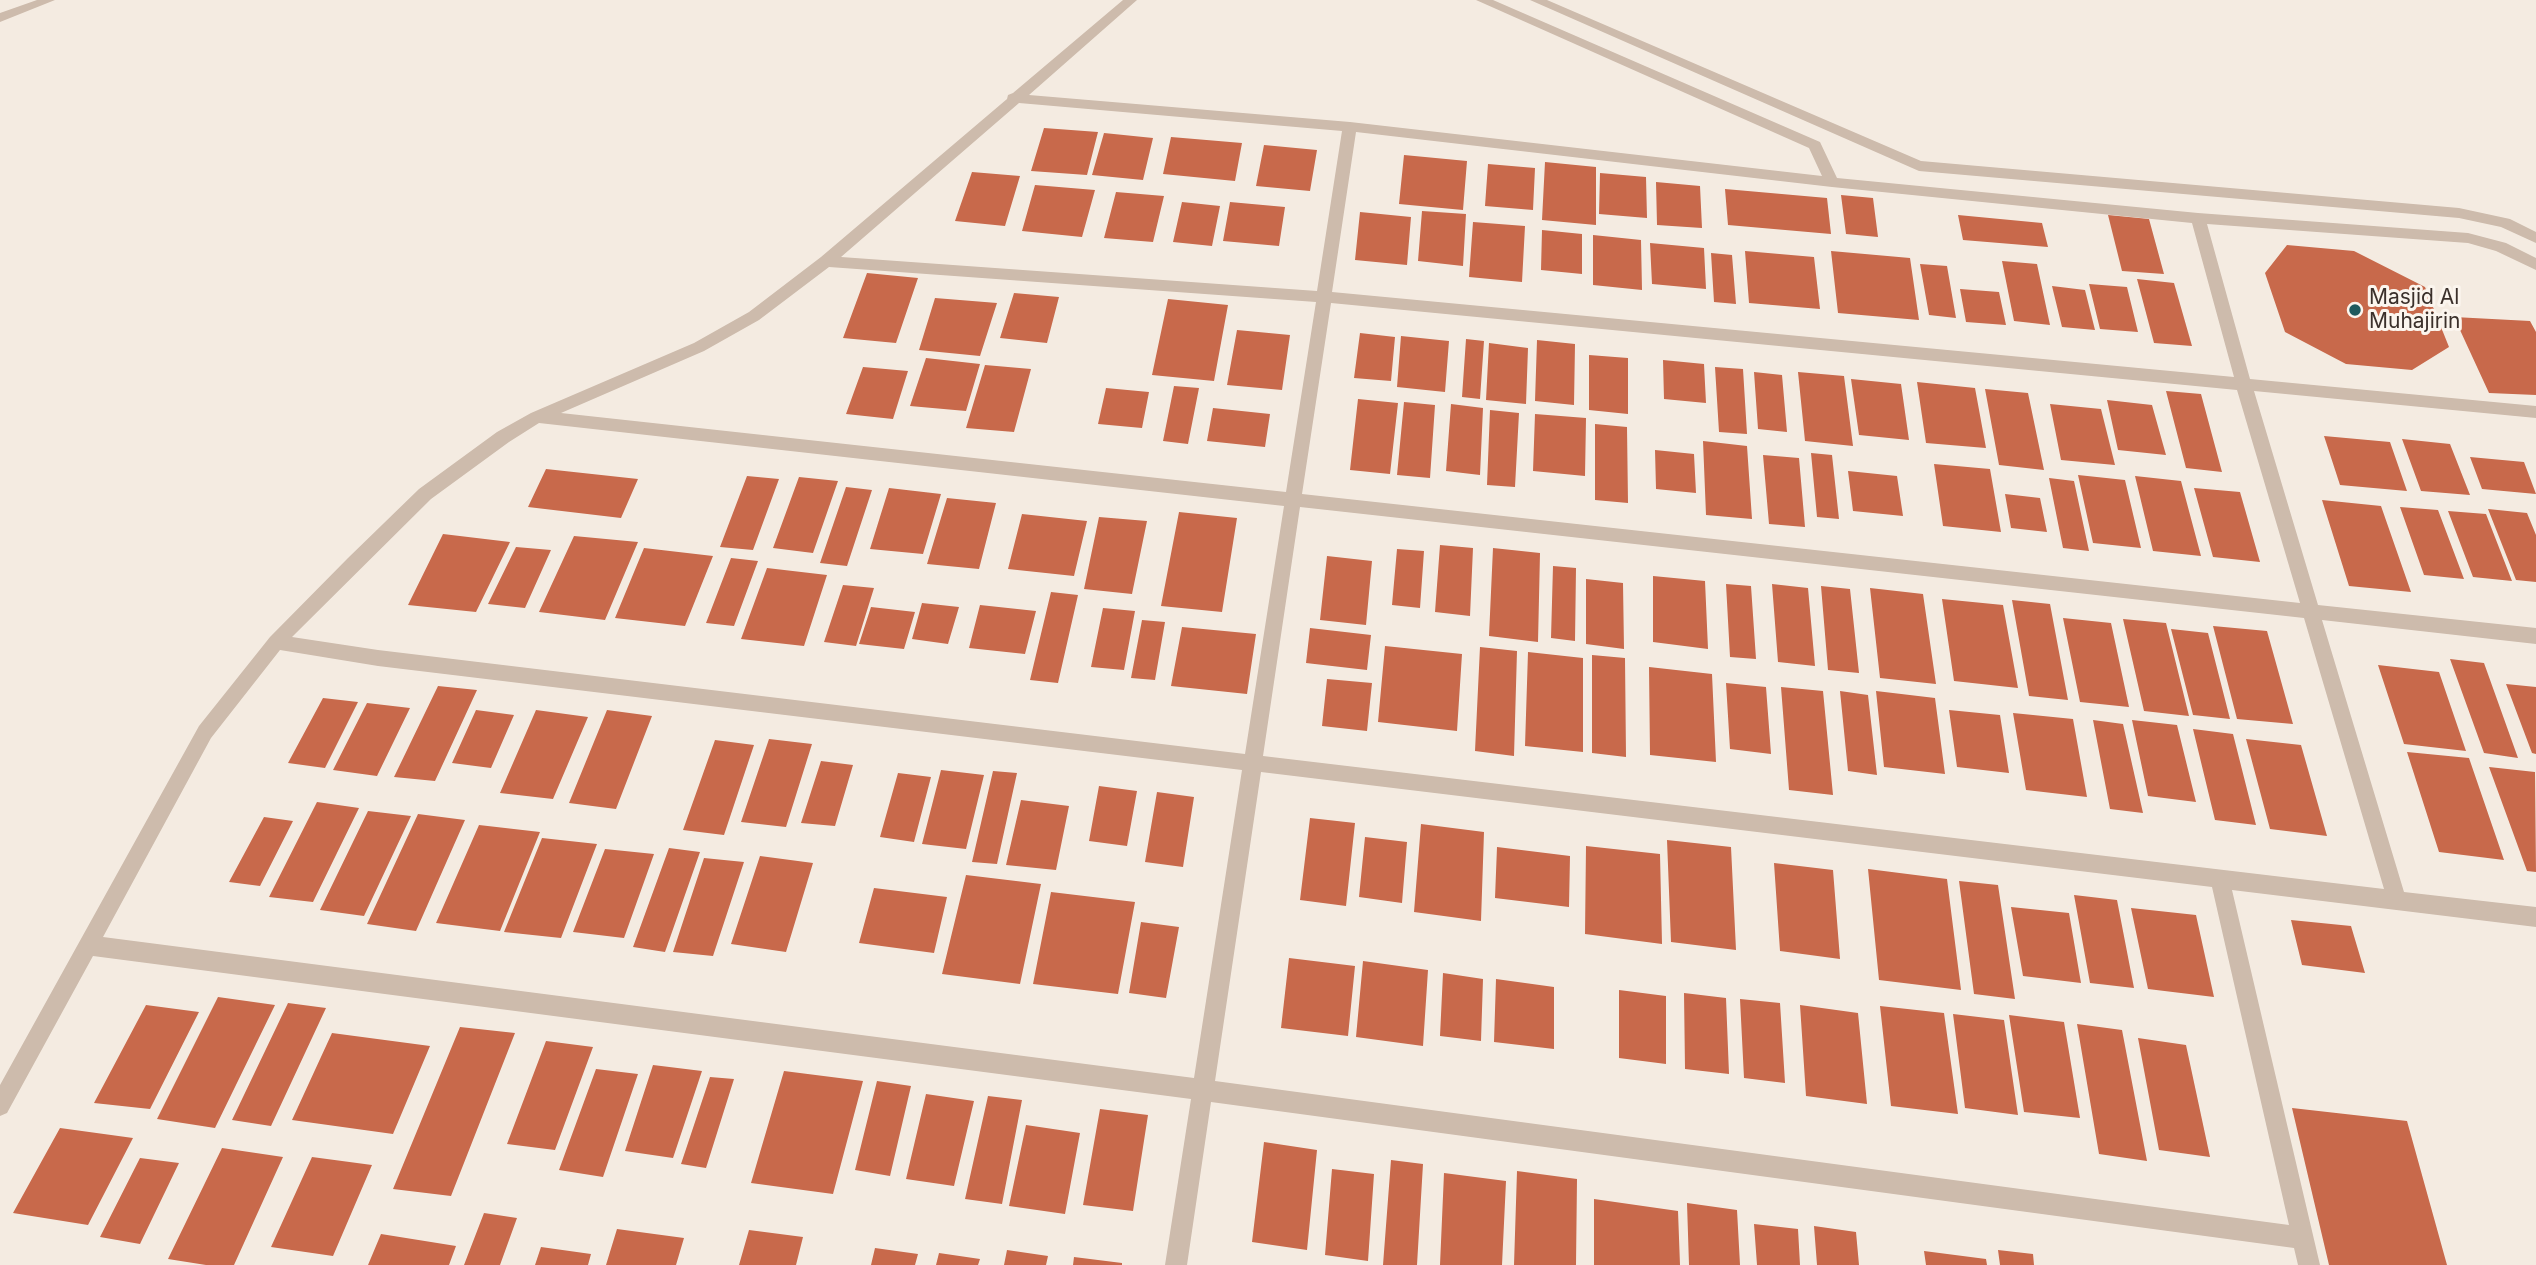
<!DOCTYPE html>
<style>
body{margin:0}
canvas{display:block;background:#f4ebe1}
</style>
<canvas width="2536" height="1265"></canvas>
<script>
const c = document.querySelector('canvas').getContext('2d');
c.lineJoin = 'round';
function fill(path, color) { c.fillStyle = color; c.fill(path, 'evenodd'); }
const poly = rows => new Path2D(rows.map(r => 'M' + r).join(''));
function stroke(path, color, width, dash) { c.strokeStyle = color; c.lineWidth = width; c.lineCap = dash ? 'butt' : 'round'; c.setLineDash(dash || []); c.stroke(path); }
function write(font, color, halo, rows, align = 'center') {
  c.font = font + ' Inter,sans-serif'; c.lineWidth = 6; c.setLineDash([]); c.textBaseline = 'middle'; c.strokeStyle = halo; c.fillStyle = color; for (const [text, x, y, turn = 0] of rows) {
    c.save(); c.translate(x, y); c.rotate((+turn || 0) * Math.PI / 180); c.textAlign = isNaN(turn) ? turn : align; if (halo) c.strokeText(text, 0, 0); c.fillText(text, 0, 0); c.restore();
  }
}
const building = poly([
 [1044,128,1098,132,1087,175,1031,171],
 [1104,133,1153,138,1143,180,1092,175],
 [1171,137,1242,143,1235,181,1163,174],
 [1264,145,1317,150,1310,191,1256,186],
 [1404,155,1467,161,1463,210,1399,204],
 [1545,162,1596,167,1596,225,1542,220],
 [1488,164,1535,168,1533,210,1485,206],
 [972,172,1020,176,1005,226,955,221],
 [1600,173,1646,177,1647,218,1599,214],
 [1656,182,1700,186,1702,228,1657,225],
 [1035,185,1095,190,1082,237,1022,231],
 [1725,189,1827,198,1831,234,1728,225],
 [1116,192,1164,196,1153,242,1104,238],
 [1841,195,1873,198,1878,237,1846,234],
 [1182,202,1220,206,1212,246,1173,242],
 [1230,202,1285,207,1279,246,1223,241],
 [1422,211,1466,214,1463,266,1418,261],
 [1360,212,1411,217,1407,265,1355,260],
 [1958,215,2042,223,2048,247,1963,240],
 [2108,215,2149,219,2164,274,2122,271],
 [1473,222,1525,226,1522,282,1469,277],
 [1542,230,1582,234,1582,274,1541,270],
 [1593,235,1641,240,1642,290,1593,285],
 [1650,243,1704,248,1706,289,1652,284],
 [2287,245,2354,251,2425,287,2449,347,2412,370,2346,364,2285,332,2265,273],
 [1745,251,1814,257,1820,309,1749,303],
 [1831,251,1910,258,1919,320,1838,313],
 [1711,253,1732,255,1736,304,1714,302],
 [2002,261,2037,264,2050,325,2014,321],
 [1920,264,1947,266,1956,318,1929,315],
 [867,273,918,278,896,343,843,338],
 [2137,279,2174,283,2192,346,2154,343],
 [2089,284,2127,287,2138,332,2100,329],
 [2052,286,2085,290,2095,330,2062,327],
 [1960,289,1999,292,2006,325,1966,322],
 [1014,293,1059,297,1047,343,1000,338],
 [935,298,997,303,980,356,919,350],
 [1168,299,1228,305,1214,381,1152,375],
 [2454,317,2530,321,2536,332,2536,395,2489,393],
 [1237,330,1290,335,1282,390,1227,385],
 [1360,333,1395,337,1391,381,1354,378],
 [1401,336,1449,341,1445,392,1397,387],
 [1466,339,1484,341,1480,399,1462,397],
 [1537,340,1575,344,1574,405,1535,401],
 [1489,343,1528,348,1526,404,1486,400],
 [1589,355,1628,358,1628,414,1589,410],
 [926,358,980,364,966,411,910,406],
 [1663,360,1704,364,1706,403,1664,399],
 [985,365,1031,369,1014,432,966,428],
 [863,367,908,371,893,419,846,414],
 [1715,367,1743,369,1747,434,1719,432],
 [1754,372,1782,375,1787,432,1758,429],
 [1798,372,1844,376,1853,446,1805,441],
 [1851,379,1901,384,1909,440,1859,435],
 [1917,382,1975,388,1986,448,1926,443],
 [1174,386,1199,388,1188,444,1163,441],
 [1106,388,1149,392,1142,428,1098,424],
 [1985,389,2028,393,2044,470,1999,465],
 [2166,391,2201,394,2222,472,2186,468],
 [1358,399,1398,403,1390,474,1350,470],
 [2107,400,2152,405,2166,455,2118,450],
 [1404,402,1435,405,1430,478,1397,475],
 [1451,404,1483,408,1480,475,1446,471],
 [2050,404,2101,409,2115,465,2061,460],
 [1213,408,1270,414,1265,447,1207,441],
 [1490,410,1519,413,1515,487,1487,485],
 [1535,414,1586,418,1585,476,1533,471],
 [1595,424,1627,427,1628,503,1595,500],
 [2324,436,2390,442,2407,491,2340,485],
 [2402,439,2450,444,2470,495,2421,491],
 [1703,441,1747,446,1752,519,1706,515],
 [1655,450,1694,454,1696,493,1656,489],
 [1811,453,1832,455,1839,519,1817,517],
 [1763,455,1799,458,1805,527,1769,524],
 [2470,457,2524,462,2536,494,2482,489],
 [1934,464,1990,469,2001,532,1943,526],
 [546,469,638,479,621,518,528,507],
 [1848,471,1897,476,1903,516,1853,511],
 [2078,475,2125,480,2141,548,2093,543],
 [747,476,779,479,753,550,720,547],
 [2135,476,2181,481,2201,556,2153,551],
 [799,477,838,481,813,553,773,548],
 [2049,478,2074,481,2089,551,2063,548],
 [846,487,872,490,847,566,820,563],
 [889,488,941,494,923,554,870,549],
 [2194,488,2240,492,2260,562,2213,557],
 [2005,494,2040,498,2047,532,2011,528],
 [947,498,996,503,979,569,927,564],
 [2322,500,2381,506,2411,592,2349,586],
 [2400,507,2438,510,2464,579,2424,575],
 [2488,509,2527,513,2536,535,2536,582,2516,580],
 [2448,511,2486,514,2512,581,2473,577],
 [1179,512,1237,518,1222,612,1161,606],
 [1022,514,1087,521,1074,576,1008,569],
 [1099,517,1147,521,1132,594,1084,589],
 [443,534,510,542,476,612,408,605],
 [574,536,638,542,605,620,539,612],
 [1440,545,1473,548,1470,616,1435,612],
 [516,547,551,550,525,608,488,604],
 [644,548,713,556,685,626,615,618],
 [1493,548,1540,553,1538,642,1489,636],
 [1397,549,1424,551,1420,608,1392,605],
 [1327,556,1372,561,1366,625,1320,620],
 [731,558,758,561,734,626,706,623],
 [1553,566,1576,568,1575,641,1551,638],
 [767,568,827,575,804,646,741,639],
 [1653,576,1705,581,1708,649,1653,642],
 [1586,579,1623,583,1624,649,1586,644],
 [1726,584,1751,586,1756,659,1730,657],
 [1772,584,1808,588,1815,666,1778,662],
 [843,585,874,588,856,646,824,642],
 [1821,586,1850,589,1859,673,1828,670],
 [1870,588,1923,594,1936,684,1880,678],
 [1051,592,1078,595,1058,683,1030,680],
 [1942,599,2003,605,2018,688,1954,681],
 [2012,600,2050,604,2068,700,2029,696],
 [922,603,959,607,948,644,912,639],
 [980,605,1036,611,1025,654,969,648],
 [871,607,915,612,904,649,859,644],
 [1103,608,1135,611,1124,670,1091,667],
 [2063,618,2111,623,2129,707,2080,702],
 [2123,619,2166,623,2189,716,2144,711],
 [1142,620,1165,622,1155,680,1131,678],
 [2213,626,2267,631,2293,724,2237,719],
 [1182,627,1256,634,1247,694,1171,686],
 [1310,628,1371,635,1367,670,1306,663],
 [2171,629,2208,633,2230,719,2193,715],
 [1385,646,1462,654,1457,731,1378,722],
 [1480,647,1517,651,1514,756,1475,751],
 [1528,652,1583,658,1583,752,1525,746],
 [1592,655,1625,658,1626,757,1592,753],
 [2450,659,2484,663,2518,758,2484,753],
 [2378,665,2439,672,2466,751,2404,744],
 [1649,667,1712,674,1716,762,1650,755],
 [1327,679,1372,683,1367,731,1322,726],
 [1726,683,1766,687,1771,754,1730,749],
 [2506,684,2536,687,2536,754,2532,753],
 [438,686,477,690,435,781,394,777],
 [1781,687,1823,691,1833,795,1789,790],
 [1840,691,1868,695,1877,775,1848,771],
 [1876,691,1935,698,1945,774,1884,767],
 [323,698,358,702,325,768,288,763],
 [367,703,410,708,377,776,333,770],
 [476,710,514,715,491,768,452,763],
 [536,710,588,717,553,799,500,793],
 [607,710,652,716,616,809,569,803],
 [1949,710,2000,715,2009,773,1957,767],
 [2013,713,2073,719,2087,797,2026,790],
 [2093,720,2123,724,2143,813,2110,809],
 [2132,720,2177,725,2196,802,2148,796],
 [2193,729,2233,734,2256,825,2215,820],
 [769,739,812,744,786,827,741,822],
 [2246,739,2301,745,2327,836,2270,829],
 [715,740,754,745,724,835,683,830],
 [2407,752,2469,758,2504,860,2439,852],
 [821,761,853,765,835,826,801,823],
 [2489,767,2535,772,2536,872,2527,871],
 [941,770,984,775,966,849,922,844],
 [993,771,1017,773,997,864,972,862],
 [898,773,931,777,914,842,880,837],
 [1099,786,1137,791,1127,846,1089,841],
 [1157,792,1194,797,1183,867,1145,862],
 [1021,800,1069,806,1056,870,1006,865],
 [317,802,359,808,313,902,269,897],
 [368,811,411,816,364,916,320,910],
 [418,814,465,820,416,931,367,924],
 [264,817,293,821,260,886,229,882],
 [1310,818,1355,823,1346,906,1300,900],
 [1421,824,1484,832,1481,921,1414,912],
 [479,825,540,832,500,931,436,923],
 [1365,837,1407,842,1402,903,1359,897],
 [542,838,597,844,561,938,504,932],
 [1667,840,1731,847,1736,950,1671,942],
 [1586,846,1660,854,1662,944,1585,934],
 [1497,847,1570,856,1569,907,1495,898],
 [669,848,700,852,665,952,633,947],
 [605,849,654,854,624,938,573,932],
 [760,856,813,863,786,952,731,944],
 [704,858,744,862,713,956,673,952],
 [1774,863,1833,870,1840,959,1780,951],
 [1868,869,1947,879,1961,990,1879,980],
 [966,875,1041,884,1020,984,942,974],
 [1959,881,1998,885,2015,999,1974,994],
 [874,888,947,897,934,953,859,943],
 [1051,892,1135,902,1118,994,1033,984],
 [2074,895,2117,900,2134,988,2090,983],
 [2011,907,2069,913,2081,983,2023,976],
 [2131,908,2196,915,2214,997,2148,989],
 [2291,920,2351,926,2365,973,2302,965],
 [1141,922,1179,927,1166,998,1129,993],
 [1289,958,1355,966,1348,1036,1281,1028],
 [1363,961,1428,970,1423,1046,1356,1037],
 [1443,973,1483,979,1481,1041,1440,1036],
 [1496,979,1554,987,1554,1049,1494,1042],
 [1619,990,1666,996,1666,1064,1619,1058],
 [1684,993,1726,998,1729,1074,1685,1069],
 [218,997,275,1005,215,1128,157,1119],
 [1740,999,1780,1003,1785,1083,1744,1078],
 [288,1003,326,1008,271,1126,232,1120],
 [146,1005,199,1012,150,1109,94,1103],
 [1800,1005,1858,1013,1867,1104,1806,1096],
 [1880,1006,1944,1013,1958,1114,1891,1106],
 [1953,1014,2004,1020,2018,1115,1965,1108],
 [2009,1015,2064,1022,2080,1118,2024,1112],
 [2077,1024,2122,1030,2147,1161,2099,1154],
 [460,1027,515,1033,451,1196,393,1189],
 [332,1033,430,1046,393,1134,292,1120],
 [2138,1038,2186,1045,2210,1157,2159,1150],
 [546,1041,593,1047,555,1150,507,1144],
 [653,1065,702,1071,673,1158,625,1151],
 [596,1069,638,1074,603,1177,559,1170],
 [784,1071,863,1081,833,1194,751,1183],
 [710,1077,734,1079,706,1168,681,1164],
 [877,1081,911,1086,890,1176,855,1170],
 [926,1094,974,1101,954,1186,906,1179],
 [988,1096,1022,1100,1002,1204,965,1199],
 [2292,1108,2407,1121,2447,1265,2329,1265],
 [1100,1109,1148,1115,1133,1211,1083,1205],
 [1026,1125,1080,1133,1065,1214,1009,1206],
 [60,1128,133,1138,88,1225,13,1213],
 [1264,1142,1317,1150,1307,1250,1252,1242],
 [222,1148,283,1157,234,1265,206,1265,168,1259],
 [312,1157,372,1165,333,1256,271,1247],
 [140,1158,179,1163,140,1244,100,1237],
 [1391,1160,1423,1164,1417,1265,1383,1265],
 [1332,1169,1374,1174,1368,1261,1325,1255],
 [1517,1171,1577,1179,1576,1265,1514,1265],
 [1444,1173,1506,1181,1502,1265,1440,1265],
 [1594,1199,1678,1211,1680,1265,1594,1265],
 [1687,1203,1737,1210,1740,1265,1689,1265],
 [484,1213,517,1218,500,1265,464,1265],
 [1754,1224,1798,1229,1800,1265,1757,1265],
 [1814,1226,1856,1232,1859,1265,1817,1265],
 [617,1229,684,1238,676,1265,606,1265],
 [749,1230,803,1237,796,1265,739,1265],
 [381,1234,456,1246,449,1265,368,1265],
 [541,1247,591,1254,588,1265,535,1265],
 [875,1248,918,1254,915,1265,871,1265],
 [1007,1250,1048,1256,1046,1265,1004,1265],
 [1998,1250,2033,1254,2034,1265,2000,1265],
 [1924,1251,1986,1259,1987,1265,1926,1265],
 [939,1253,980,1259,978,1265,936,1265],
 [1074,1257,1122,1263,1122,1265,1073,1265]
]);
const minor = poly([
 [37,0,55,0,0,22,0,13,37,0],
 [1123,0,1137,0,1029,95,1350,122,1822,176,1809,148,1476,0,1493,0,1820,142,1837,178,2198,213,2468,233,2506,243,2536,258,2536,270,2496,251,2468,243,2207,224,2250,379,2536,406,2536,418,2254,391,2318,605,2536,628,2536,644,2322,620,2404,892,2536,907,2536,927,2232,890,2320,1265,2298,1265,2294,1248,1211,1102,1187,1265,1165,1265,1191,1099,93,956,7,1113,0,1116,0,1085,199,726,270,637,348,558,419,489,497,432,531,413,694,343,749,312,821,257,1007,99,1008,95,1013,93,1123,0],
 [1019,103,1342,131,1317,291,841,257,1019,103],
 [1356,132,1832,187,2192,223,2234,377,1332,292,1356,132],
 [829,267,1316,302,1286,492,561,413,704,351,759,320,829,267],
 [1331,303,2237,390,2300,603,1302,494,1331,303],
 [539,423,1284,506,1245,754,378,650,292,637,431,499,509,442,539,423],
 [1300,507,2304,618,2384,889,1263,756,1300,507],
 [280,650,378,666,1242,770,1194,1078,103,937,211,738,280,650],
 [1261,772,2212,887,2289,1225,1215,1081,1261,772],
 [1530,0,1547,0,1921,161,2459,208,2510,219,2536,232,2536,243,2501,227,2459,218,1919,171,1530,0]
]);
const markers = [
 [2355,310,7,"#1f5a5e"]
];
const poiNames = [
 ["Masjid Al",2369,298],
 ["Muhajirin",2369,322]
];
fill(building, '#c8694b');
fill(minor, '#cdbbac');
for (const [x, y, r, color] of markers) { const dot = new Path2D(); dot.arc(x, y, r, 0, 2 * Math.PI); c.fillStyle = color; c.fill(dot); stroke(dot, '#fbf5ee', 2.5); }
write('21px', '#3b302b', '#fbf5ee', poiNames, 'left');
</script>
